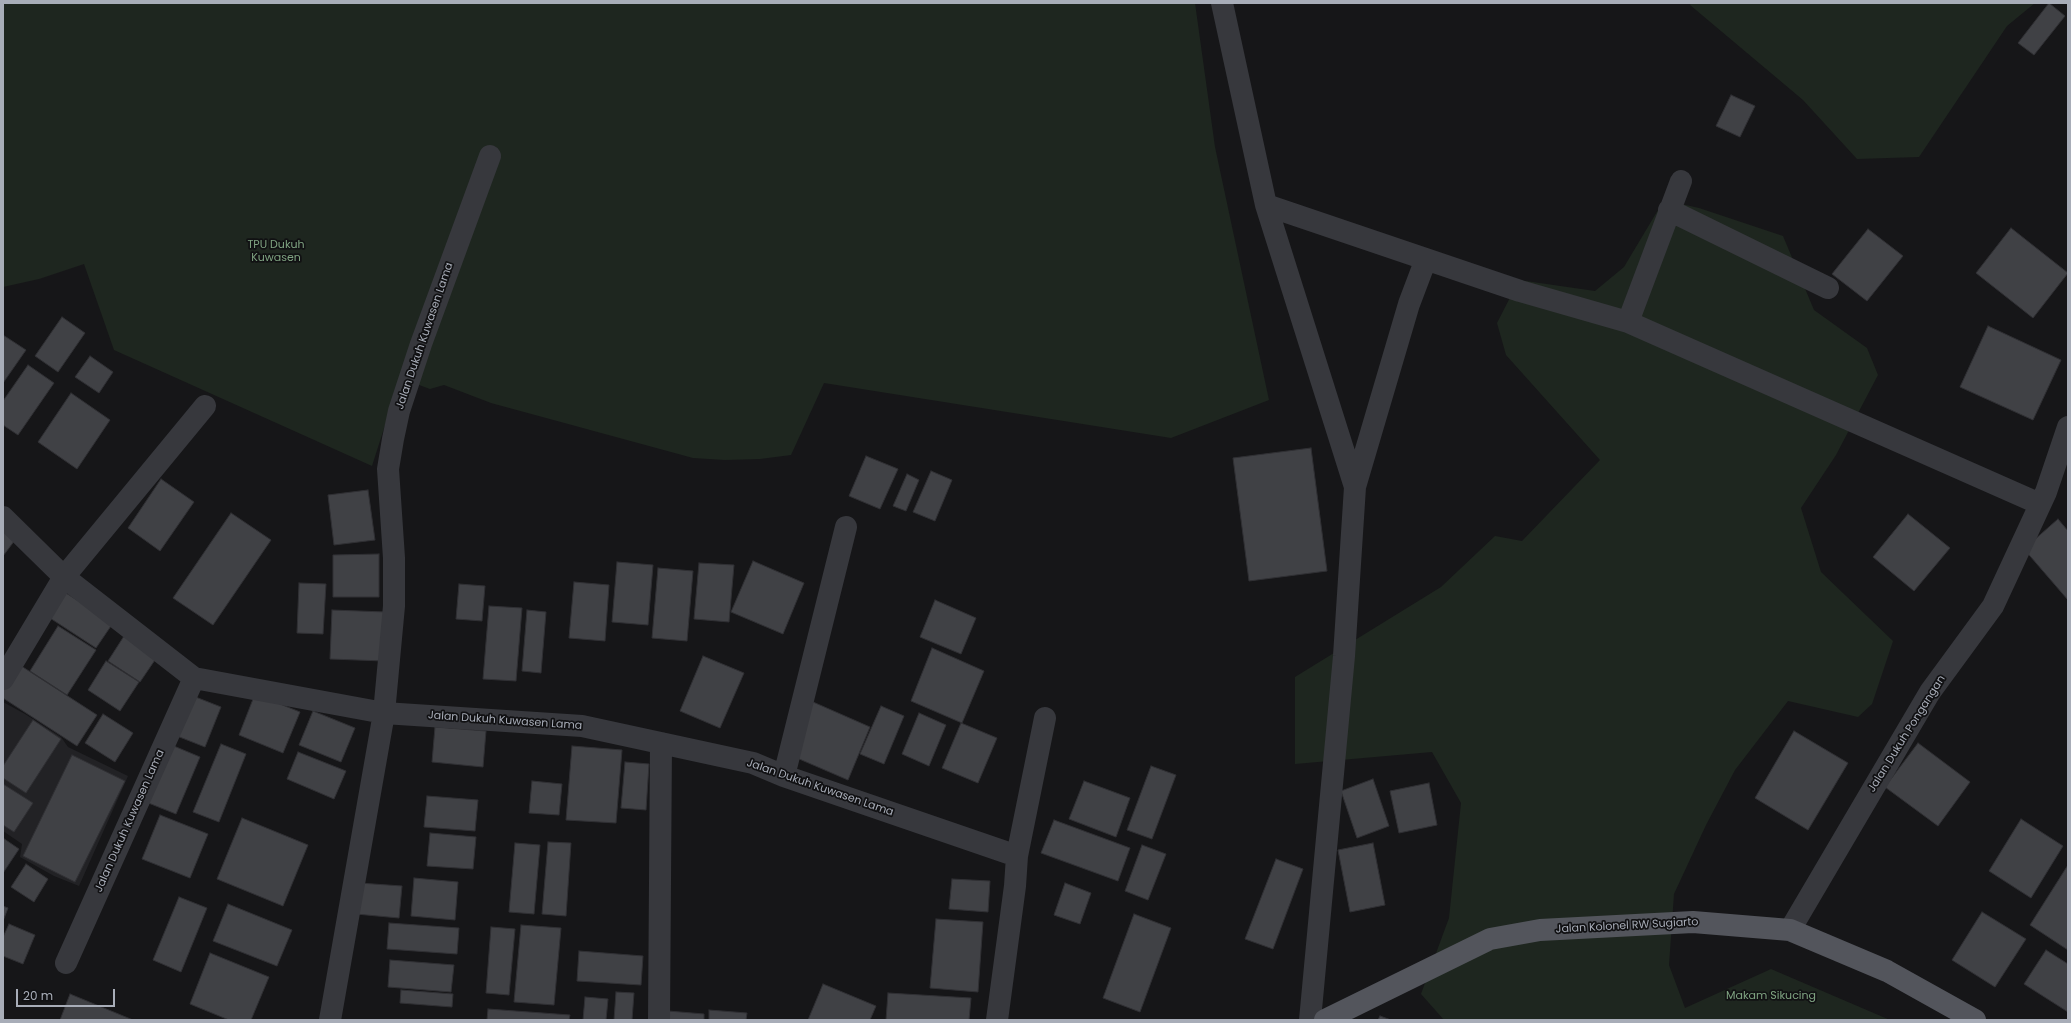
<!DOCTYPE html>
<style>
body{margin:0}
#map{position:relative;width:2071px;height:1023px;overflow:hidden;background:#161618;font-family:Poppins,sans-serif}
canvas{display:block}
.frame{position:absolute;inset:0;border:4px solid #a8adb8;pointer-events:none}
.scale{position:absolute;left:16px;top:989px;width:99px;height:18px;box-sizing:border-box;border:2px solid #a8adb8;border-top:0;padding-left:5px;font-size:12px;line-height:14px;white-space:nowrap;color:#a8adb8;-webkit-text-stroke:3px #111113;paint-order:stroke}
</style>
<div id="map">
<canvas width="2071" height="1023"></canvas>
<div class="frame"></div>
<div class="scale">20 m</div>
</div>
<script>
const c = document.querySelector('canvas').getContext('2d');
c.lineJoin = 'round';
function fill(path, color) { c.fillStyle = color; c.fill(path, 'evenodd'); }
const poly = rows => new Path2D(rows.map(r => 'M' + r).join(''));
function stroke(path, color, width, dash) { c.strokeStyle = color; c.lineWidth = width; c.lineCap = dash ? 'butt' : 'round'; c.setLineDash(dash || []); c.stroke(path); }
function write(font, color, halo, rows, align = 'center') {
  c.font = font + ' Poppins,sans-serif'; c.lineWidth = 3.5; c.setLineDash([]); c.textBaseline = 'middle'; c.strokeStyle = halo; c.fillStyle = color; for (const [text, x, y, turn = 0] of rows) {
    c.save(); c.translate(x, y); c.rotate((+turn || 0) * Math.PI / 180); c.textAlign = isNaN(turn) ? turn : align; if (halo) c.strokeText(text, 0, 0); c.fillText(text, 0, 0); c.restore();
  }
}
const built = poly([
 [3,702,25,714,61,737,68,747,128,776,79,886,54,876,20,857,22,844,3,831]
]);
const green = poly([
 [3,3,1195,3,1215,147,1269,400,1171,438,824,383,791,455,760,459,725,460,693,458,491,403,444,385,430,389,400,378,372,466,114,350,84,264,39,279,3,287],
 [1691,3,2035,3,2007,26,1919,157,1857,159,1803,100,1690,5],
 [1664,200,1699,208,1783,236,1814,310,1867,348,1878,375,1836,455,1801,508,1821,572,1893,641,1872,704,1858,717,1788,701,1735,770,1706,825,1674,894,1669,965,1685,1008,1771,969,1890,1020,1444,1020,1421,994,1449,918,1461,803,1432,752,1295,764,1295,677,1441,587,1495,536,1522,541,1600,460,1506,355,1497,323,1519,280,1595,291,1624,267]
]);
const building = poly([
 [2049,3,2065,16,2034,55,2018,43,2049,3],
 [1731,95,1755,106,1740,137,1716,126,1731,95],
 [2011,228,2068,273,2033,318,1976,273,2011,228],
 [1868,229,1903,256,1867,301,1832,274,1868,229],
 [62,317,85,333,58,372,35,356,62,317],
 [1988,326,2061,360,2033,420,1960,387,1988,326],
 [3,335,26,350,3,383,3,335],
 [90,356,113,372,99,393,75,377,90,356],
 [28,365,54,383,18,435,3,425,3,401,28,365],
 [71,393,110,420,77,469,38,442,71,393],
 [1311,448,1327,571,1249,581,1233,458,1311,448],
 [866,456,898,469,880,509,849,496,866,456],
 [931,471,952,480,935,521,913,512,931,471],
 [907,474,919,480,906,511,893,506,907,474],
 [161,479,194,502,160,551,128,528,161,479],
 [368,490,375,540,334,545,328,495,368,490],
 [231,513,271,540,213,625,173,598,231,513],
 [1908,514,1950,548,1914,591,1873,557,1908,514],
 [2058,519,2068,531,2068,600,2024,549,2058,519],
 [3,530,15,540,3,556,3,530],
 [379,554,379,597,333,597,333,555,379,554],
 [753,561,804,583,783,634,731,612,753,561],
 [617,562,653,565,648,625,612,622,617,562],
 [699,563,734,565,729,622,694,619,699,563],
 [658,568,693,571,687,641,652,638,658,568],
 [574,582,609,585,605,641,569,638,574,582],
 [299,583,326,584,323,634,297,633,299,583],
 [459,584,485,586,482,621,456,619,459,584],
 [66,593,113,623,96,648,50,618,66,593],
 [935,600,976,618,961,654,920,637,935,600],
 [489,606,522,608,516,681,483,679,489,606],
 [332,610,386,612,384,661,330,659,332,610],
 [527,610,546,612,541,673,522,671,527,610],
 [58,626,96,650,67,695,30,671,58,626],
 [126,633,159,654,140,682,108,661,126,633],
 [932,648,984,671,962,723,911,701,932,648],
 [703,656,744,673,720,728,680,711,703,656],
 [106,661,139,682,120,711,88,690,106,661],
 [15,662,97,715,77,746,3,698,3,682,15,662],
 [255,694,300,712,283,753,239,735,255,694],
 [193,696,221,707,205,747,177,736,193,696],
 [813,702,870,727,848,780,790,755,813,702],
 [881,706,904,716,884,764,860,754,881,706],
 [313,711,355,728,341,762,299,745,313,711],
 [919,713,946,725,929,766,902,754,919,713],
 [103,714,133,733,115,762,85,743,103,714],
 [33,720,61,739,26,793,3,778,3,766,33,720],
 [961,723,997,738,978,783,942,768,961,723],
 [435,727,486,731,483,767,432,762,435,727],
 [1794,731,1848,763,1808,830,1755,798,1794,731],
 [1918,743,1970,782,1938,826,1885,787,1918,743],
 [169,744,200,757,176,814,146,802,169,744],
 [221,744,246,754,219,822,193,812,221,744],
 [572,746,622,750,616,823,566,820,572,746],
 [298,752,346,771,334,799,287,779,298,752],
 [72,755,125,781,75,882,23,856,72,755],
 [625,762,649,764,646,810,621,808,625,762],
 [1151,766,1176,775,1152,839,1127,830,1151,766],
 [1373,779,1389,826,1357,838,1341,791,1373,779],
 [532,781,562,784,559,815,529,813,532,781],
 [1084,781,1130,798,1116,837,1069,819,1084,781],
 [1429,783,1437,825,1399,833,1390,791,1429,783],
 [3,784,33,803,14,832,3,825,3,784],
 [427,796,478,800,475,831,424,827,427,796],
 [160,815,208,834,190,878,142,859,160,815],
 [242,818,308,845,283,906,217,879,242,818],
 [2021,819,2063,846,2031,898,1989,871,2021,819],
 [1054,820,1130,848,1118,881,1041,853,1054,820],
 [430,833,476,837,473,869,427,866,430,833],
 [3,838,19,849,3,873,3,838],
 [548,842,571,843,566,916,542,914,548,842],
 [515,843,540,845,534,914,509,912,515,843],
 [1373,843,1385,905,1350,912,1338,850,1373,843],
 [1142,845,1166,854,1148,900,1125,891,1142,845],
 [1276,859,1303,869,1273,949,1245,939,1276,859],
 [26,864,48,879,34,902,11,887,26,864],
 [2068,865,2068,950,2030,925,2068,865],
 [414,878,458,882,455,920,411,916,414,878],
 [952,879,990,881,988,912,949,909,952,879],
 [359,883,402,886,399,918,356,914,359,883],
 [1065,883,1091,893,1080,924,1054,915,1065,883],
 [179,897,207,908,181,972,153,960,179,897],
 [228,904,292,930,277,966,213,941,228,904],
 [3,906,8,908,3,921,3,906],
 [1982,912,2026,939,1995,987,1952,960,1982,912],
 [1134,914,1171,928,1140,1012,1103,998,1134,914],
 [936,919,983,922,978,992,930,988,936,919],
 [389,923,459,928,457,954,387,949,389,923],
 [9,924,35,935,23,964,3,956,3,937,9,924],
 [521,925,561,928,554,1005,514,1002,521,925],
 [491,927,515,929,509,995,486,993,491,927],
 [2046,950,2068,964,2068,1012,2024,984,2046,950],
 [579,951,643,956,641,985,577,981,579,951],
 [210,953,269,977,251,1020,229,1020,190,1004,210,953],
 [390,960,454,965,451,992,388,987,390,960],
 [823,984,876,1006,870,1020,808,1020,823,984],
 [401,990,453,994,452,1007,400,1003,401,990],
 [616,992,634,993,632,1020,614,1020,616,992],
 [888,993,971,998,969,1020,886,1020,888,993],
 [70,994,133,1020,60,1020,70,994],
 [585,997,608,999,606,1020,583,1020,585,997],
 [488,1009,570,1015,569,1020,487,1020,488,1009],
 [709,1010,747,1013,746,1020,709,1020,709,1010],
 [668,1011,704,1014,704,1020,667,1020,668,1011],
 [1380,1016,1391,1020,1378,1020,1380,1016]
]);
const minor = poly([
 [1222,3,1266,205,1355,487],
 [1266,205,1520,291,1628,322,2040,504],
 [1669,210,1828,288],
 [1628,322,1681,181],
 [3,517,64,577,194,678,384,713,582,726,753,763,784,776,1017,856],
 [3,679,64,577,205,406],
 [784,776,846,527],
 [1790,930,1930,692,1993,606,2046,492,2068,427],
 [66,963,194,678],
 [330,1020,384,713,394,606,394,558,388,469,393,439,399,411,421,344,490,156],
 [659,1020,661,743],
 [997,1020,1015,886,1017,856,1045,718],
 [1310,1020,1344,656,1355,487,1409,304,1426,259]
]);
const major = poly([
 [1325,1020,1490,939,1540,930,1693,922,1790,930,1887,971,1975,1020]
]);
const parkNames = [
 ["TPU Dukuh",276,245],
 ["Kuwasen",276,258],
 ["Makam Sikucing",1771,996]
];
const streetNames = [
 ["Jalan Dukuh Kuwasen Lama",425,336,-71],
 ["Jalan Dukuh Kuwasen Lama",505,721,4],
 ["Jalan Dukuh Pongangan",1907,734,-58],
 ["Jalan Dukuh Kuwasen Lama",820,788,19],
 ["Jalan Dukuh Kuwasen Lama",130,821,-66],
 ["Jalan Kolonel RW Sugiarto",1627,926,-3]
];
fill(built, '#222225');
fill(green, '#1e261f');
fill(building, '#404145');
stroke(building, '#303034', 1);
stroke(minor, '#37383d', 22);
stroke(major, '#53555c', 22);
write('11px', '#7fa381', '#111113', parkNames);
write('11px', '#a8adb8', '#111113', streetNames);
</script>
